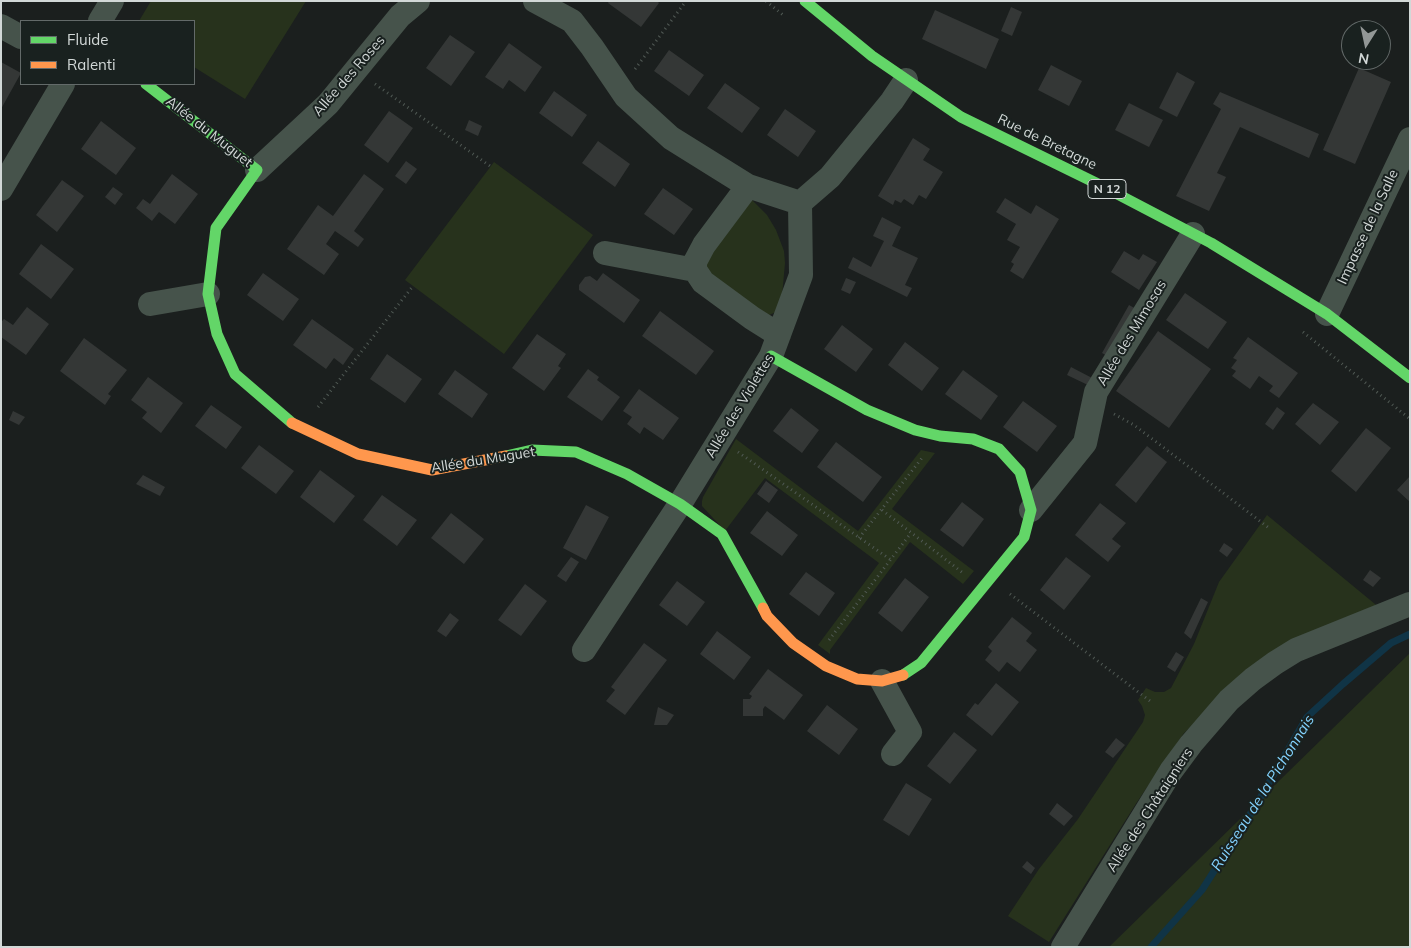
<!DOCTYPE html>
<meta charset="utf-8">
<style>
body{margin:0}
#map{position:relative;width:1411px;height:948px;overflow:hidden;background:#1b1f1e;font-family:Mulish,sans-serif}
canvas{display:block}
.frame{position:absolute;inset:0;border:2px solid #d2d8d7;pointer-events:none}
.legend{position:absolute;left:20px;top:20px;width:175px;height:65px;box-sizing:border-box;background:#19211f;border:1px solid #636a69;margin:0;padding:6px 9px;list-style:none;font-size:15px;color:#d2d8d7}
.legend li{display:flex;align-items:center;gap:10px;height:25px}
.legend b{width:25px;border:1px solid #636a69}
.north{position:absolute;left:1341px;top:20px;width:50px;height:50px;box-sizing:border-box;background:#19211f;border:1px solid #636a69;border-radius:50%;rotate:190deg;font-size:14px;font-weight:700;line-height:20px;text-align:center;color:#d2d8d7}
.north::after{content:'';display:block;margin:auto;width:18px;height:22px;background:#929796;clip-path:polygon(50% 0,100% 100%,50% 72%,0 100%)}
</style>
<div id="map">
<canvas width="1411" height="948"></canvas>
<div class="frame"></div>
<ul class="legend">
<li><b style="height:6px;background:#63d668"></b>Fluide</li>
<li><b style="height:6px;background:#ff974d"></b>Ralenti</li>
</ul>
<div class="north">N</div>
</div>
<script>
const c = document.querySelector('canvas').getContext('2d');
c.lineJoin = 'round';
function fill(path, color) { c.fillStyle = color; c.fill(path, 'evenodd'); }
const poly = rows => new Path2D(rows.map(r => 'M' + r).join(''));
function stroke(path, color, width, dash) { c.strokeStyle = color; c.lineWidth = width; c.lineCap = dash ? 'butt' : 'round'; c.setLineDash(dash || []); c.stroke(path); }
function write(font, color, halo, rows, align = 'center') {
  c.font = font + ' Mulish,sans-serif'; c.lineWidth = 4; c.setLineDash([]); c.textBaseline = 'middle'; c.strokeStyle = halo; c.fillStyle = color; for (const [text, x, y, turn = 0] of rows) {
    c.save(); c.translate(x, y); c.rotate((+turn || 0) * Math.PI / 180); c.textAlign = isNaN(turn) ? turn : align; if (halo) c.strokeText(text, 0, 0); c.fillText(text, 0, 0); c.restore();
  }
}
const green = poly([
 [151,1,306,1,245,99,194,67,194,21,139,21],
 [494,162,593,235,504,354,405,280],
 [751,199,767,215,776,230,784,251,785,263,782,296,776,312,767,316,709,277,704,267,743,202],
 [736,439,858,531,921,450,935,453,892,509,974,571,963,584,910,542,830,650,830,654,818,645,879,563,765,478,725,531,702,506,702,501,703,497],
 [1267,515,1381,609,1222,697,1184,733,1137,802,1049,942,1008,916,1039,869,1078,819,1143,722,1145,715,1142,706,1138,700,1146,688,1155,692,1164,692,1171,688,1194,644,1219,582],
 [1410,653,1410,947,1109,947]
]);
const stream = poly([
 [1151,947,1202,890,1256,805,1307,717,1343,684,1391,643,1410,634]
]);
const building = poly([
 [609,1,657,1,659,3,641,27,608,3],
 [1011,7,1022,12,1012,36,1001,31],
 [935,10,999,39,986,69,922,39],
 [450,35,475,52,451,86,426,68],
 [509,43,542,67,525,92,509,80,503,89,485,77],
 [669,50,704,75,689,96,654,71],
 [1,62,21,73,1,109],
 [1051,65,1082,81,1069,106,1038,90],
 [1359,68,1391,82,1355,164,1323,150],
 [1177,72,1195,82,1177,117,1159,108],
 [725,83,760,108,742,133,707,108],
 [554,91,587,115,572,137,539,113],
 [1220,92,1319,134,1309,158,1240,127,1217,173,1226,177,1209,211,1176,196,1221,109,1213,104],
 [1129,103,1163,120,1149,147,1115,130],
 [785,109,816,131,798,157,767,135],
 [389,111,413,128,388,163,364,145],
 [469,120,482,126,478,136,465,130],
 [101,121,136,148,116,175,81,149],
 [913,138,930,149,923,160,943,172,926,199,919,195,913,205,904,199,901,203,895,200,893,205,878,196],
 [598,141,630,164,615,187,582,163],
 [406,161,417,169,406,184,395,176],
 [172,174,198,194,175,224,159,212,152,221,136,208,143,199,150,204],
 [364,174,384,189,354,231,364,239,358,247,335,231,326,244,339,254,324,275,287,249,318,205,333,216],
 [62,180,84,196,57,232,36,215],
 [113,187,123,194,115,205,105,197],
 [663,188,693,209,674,235,644,214],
 [1005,198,1031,214,1036,205,1059,219,1023,279,1010,271,1014,264,1011,262,1020,247,1007,240,1016,224,996,212],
 [882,217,901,227,892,246,918,258,905,285,912,288,907,297,848,268,853,257,871,267,884,241,873,236],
 [41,244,74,269,51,299,19,274],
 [1124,251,1139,260,1143,254,1157,262,1139,290,1111,272],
 [263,273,299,299,283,321,247,295],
 [603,273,640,300,624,323,579,290,579,285,585,277,590,276,597,281],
 [846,278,856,282,850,294,841,290],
 [1185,293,1227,322,1208,349,1166,320],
 [1129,305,1138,310,1109,357,1102,353],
 [27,307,49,324,26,355,1,337,1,322,4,319,13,325],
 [660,311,714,351,696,375,642,336],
 [312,319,354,349,343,365,334,358,326,369,293,345],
 [842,325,873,349,856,372,824,349],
 [1158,331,1211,369,1169,428,1116,391],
 [537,334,566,354,558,366,561,368,544,391,512,368],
 [1248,337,1298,373,1279,398,1269,391,1273,386,1259,376,1250,389,1232,376,1236,371,1231,368,1237,360,1233,358],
 [84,338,127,370,108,394,111,396,105,405,60,371],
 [905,342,939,368,922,391,888,365],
 [387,354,422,379,405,403,370,379],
 [1071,367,1094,379,1090,386,1067,375],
 [588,369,599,377,597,380,620,397,602,421,567,397],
 [455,370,488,394,472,418,438,394],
 [963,370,998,396,981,420,945,394],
 [148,377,183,403,161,433,142,418,147,412,131,400],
 [639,389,679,418,663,440,644,427,640,434,627,424,632,417,623,411],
 [1023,401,1057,426,1037,452,1003,427],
 [1313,403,1339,422,1320,445,1295,424],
 [211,405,242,427,226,449,195,426],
 [1277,407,1285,413,1273,430,1265,424],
 [791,408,819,430,802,453,773,431],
 [13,411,25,417,19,425,9,420],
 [1366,428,1391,448,1356,492,1331,471],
 [836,442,882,477,863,502,817,467],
 [259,445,294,471,276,494,241,468],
 [1147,446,1167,462,1136,503,1115,485],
 [320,470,355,496,334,523,300,497],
 [143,475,165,487,160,496,136,484],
 [1410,476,1410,502,1397,490],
 [766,481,778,490,769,503,757,494],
 [382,495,417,520,397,546,363,520],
 [962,502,984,519,963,547,940,530],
 [1100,503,1126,523,1112,539,1121,546,1108,562,1075,535],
 [586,505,609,517,586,560,563,548],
 [767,511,798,535,782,556,750,533],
 [451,513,484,539,464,564,431,538],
 [1224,543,1233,549,1227,557,1219,551],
 [571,557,579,562,566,582,557,576],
 [1066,557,1091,576,1064,610,1040,590],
 [1370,570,1381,578,1373,587,1363,580],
 [806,572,835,593,819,616,789,594],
 [905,578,929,597,902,632,878,613],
 [677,581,705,602,687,626,659,605],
 [525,584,547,601,521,636,498,620],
 [1201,598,1208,602,1191,639,1184,633],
 [450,613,459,620,446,637,437,631],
 [1012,617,1032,633,1026,641,1037,650,1020,672,1007,662,999,672,985,660,992,651,988,647],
 [717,631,751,657,734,680,700,654],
 [644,643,667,660,625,715,606,701,615,690,611,687],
 [1176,652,1184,657,1175,672,1167,667],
 [768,669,803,695,784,720,765,706,763,709,763,716,743,716,743,699,750,699,752,696,749,694],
 [996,683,1019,702,992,736,966,715,975,703,978,705],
 [827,705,858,729,839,755,807,731],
 [658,707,674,715,667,725,654,725],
 [954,732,977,750,950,784,927,766],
 [1116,738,1125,745,1113,758,1105,752],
 [906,783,932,799,909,836,883,820],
 [1057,803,1073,816,1064,826,1049,814],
 [1027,861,1035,868,1031,874,1022,867]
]);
const path = poly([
 [766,1,783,15],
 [635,69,686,1],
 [375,84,490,166],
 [1303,332,1410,419],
 [318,407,413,286],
 [1114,414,1134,425,1269,528],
 [738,452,891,560],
 [882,510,963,573],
 [859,538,922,458],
 [1010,594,1150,701],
 [829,640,911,533]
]);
const street = poly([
 [535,1,572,21,592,47,626,97,671,138,748,186,800,203],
 [100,21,112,1],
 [1,26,21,37],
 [257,170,328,104,400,16,418,1],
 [748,186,704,245,695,262,695,270,703,282,752,318,779,335],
 [1,189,63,84],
 [605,253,695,270],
 [150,304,208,294],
 [1327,314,1410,139],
 [1031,510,1085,443,1096,392,1193,234],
 [584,650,680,504,771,356,801,275,800,203,830,177,892,101,906,80],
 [882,681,910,732,893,754],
 [1063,947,1171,771,1191,744,1229,700,1253,679,1275,663,1296,650,1410,604]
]);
const fast = poly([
 [805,1,872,56,961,117,1102,186,1211,243,1327,314,1410,378],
 [146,84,257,170,216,228,208,294,217,334,235,374,292,423],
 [771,356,867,410,915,430,940,436,973,439,999,449,1020,472,1031,510,1024,537,921,663,903,675],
 [506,456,532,450,576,452,627,474,680,504,722,534,763,608]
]);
const slow = poly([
 [292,423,358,454,432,470,506,456],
 [763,608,767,616,793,643,826,666,857,679,882,681,903,675]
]);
const shields = [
 [1107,189,38]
];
const shieldNames = [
 ["N 12",1107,189]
];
const streetNames = [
 ["Allée des Roses",349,76,-49],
 ["Allée du Muguet",209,132,38],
 ["Rue de Bretagne",1047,142,26],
 ["Impasse de la Salle",1368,227,-65],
 ["Allée des Mimosas",1132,333,-59],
 ["Allée des Violettes",740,406,-59],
 ["Allée du Muguet",483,460,-9],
 ["Allée des Châtaigniers",1150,810,-57]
];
const waterNames = [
 ["Ruisseau de la Pichonnais",1263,793,-58]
];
fill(green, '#27321c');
stroke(stream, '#103446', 7);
fill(building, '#343736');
stroke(path, '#515a55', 3, [1, 4]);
stroke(street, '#46534b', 24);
stroke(fast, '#63d668', 11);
stroke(slow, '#ff974d', 11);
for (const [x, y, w] of shields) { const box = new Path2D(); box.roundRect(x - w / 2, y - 9.5, w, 19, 4); c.fillStyle = '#19211f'; c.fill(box); stroke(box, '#d2d8d7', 1); }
write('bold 12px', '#d2d8d7', null, shieldNames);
write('14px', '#d2d8d7', '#19211f', streetNames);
write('italic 15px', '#83d2fe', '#19211f', waterNames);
</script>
